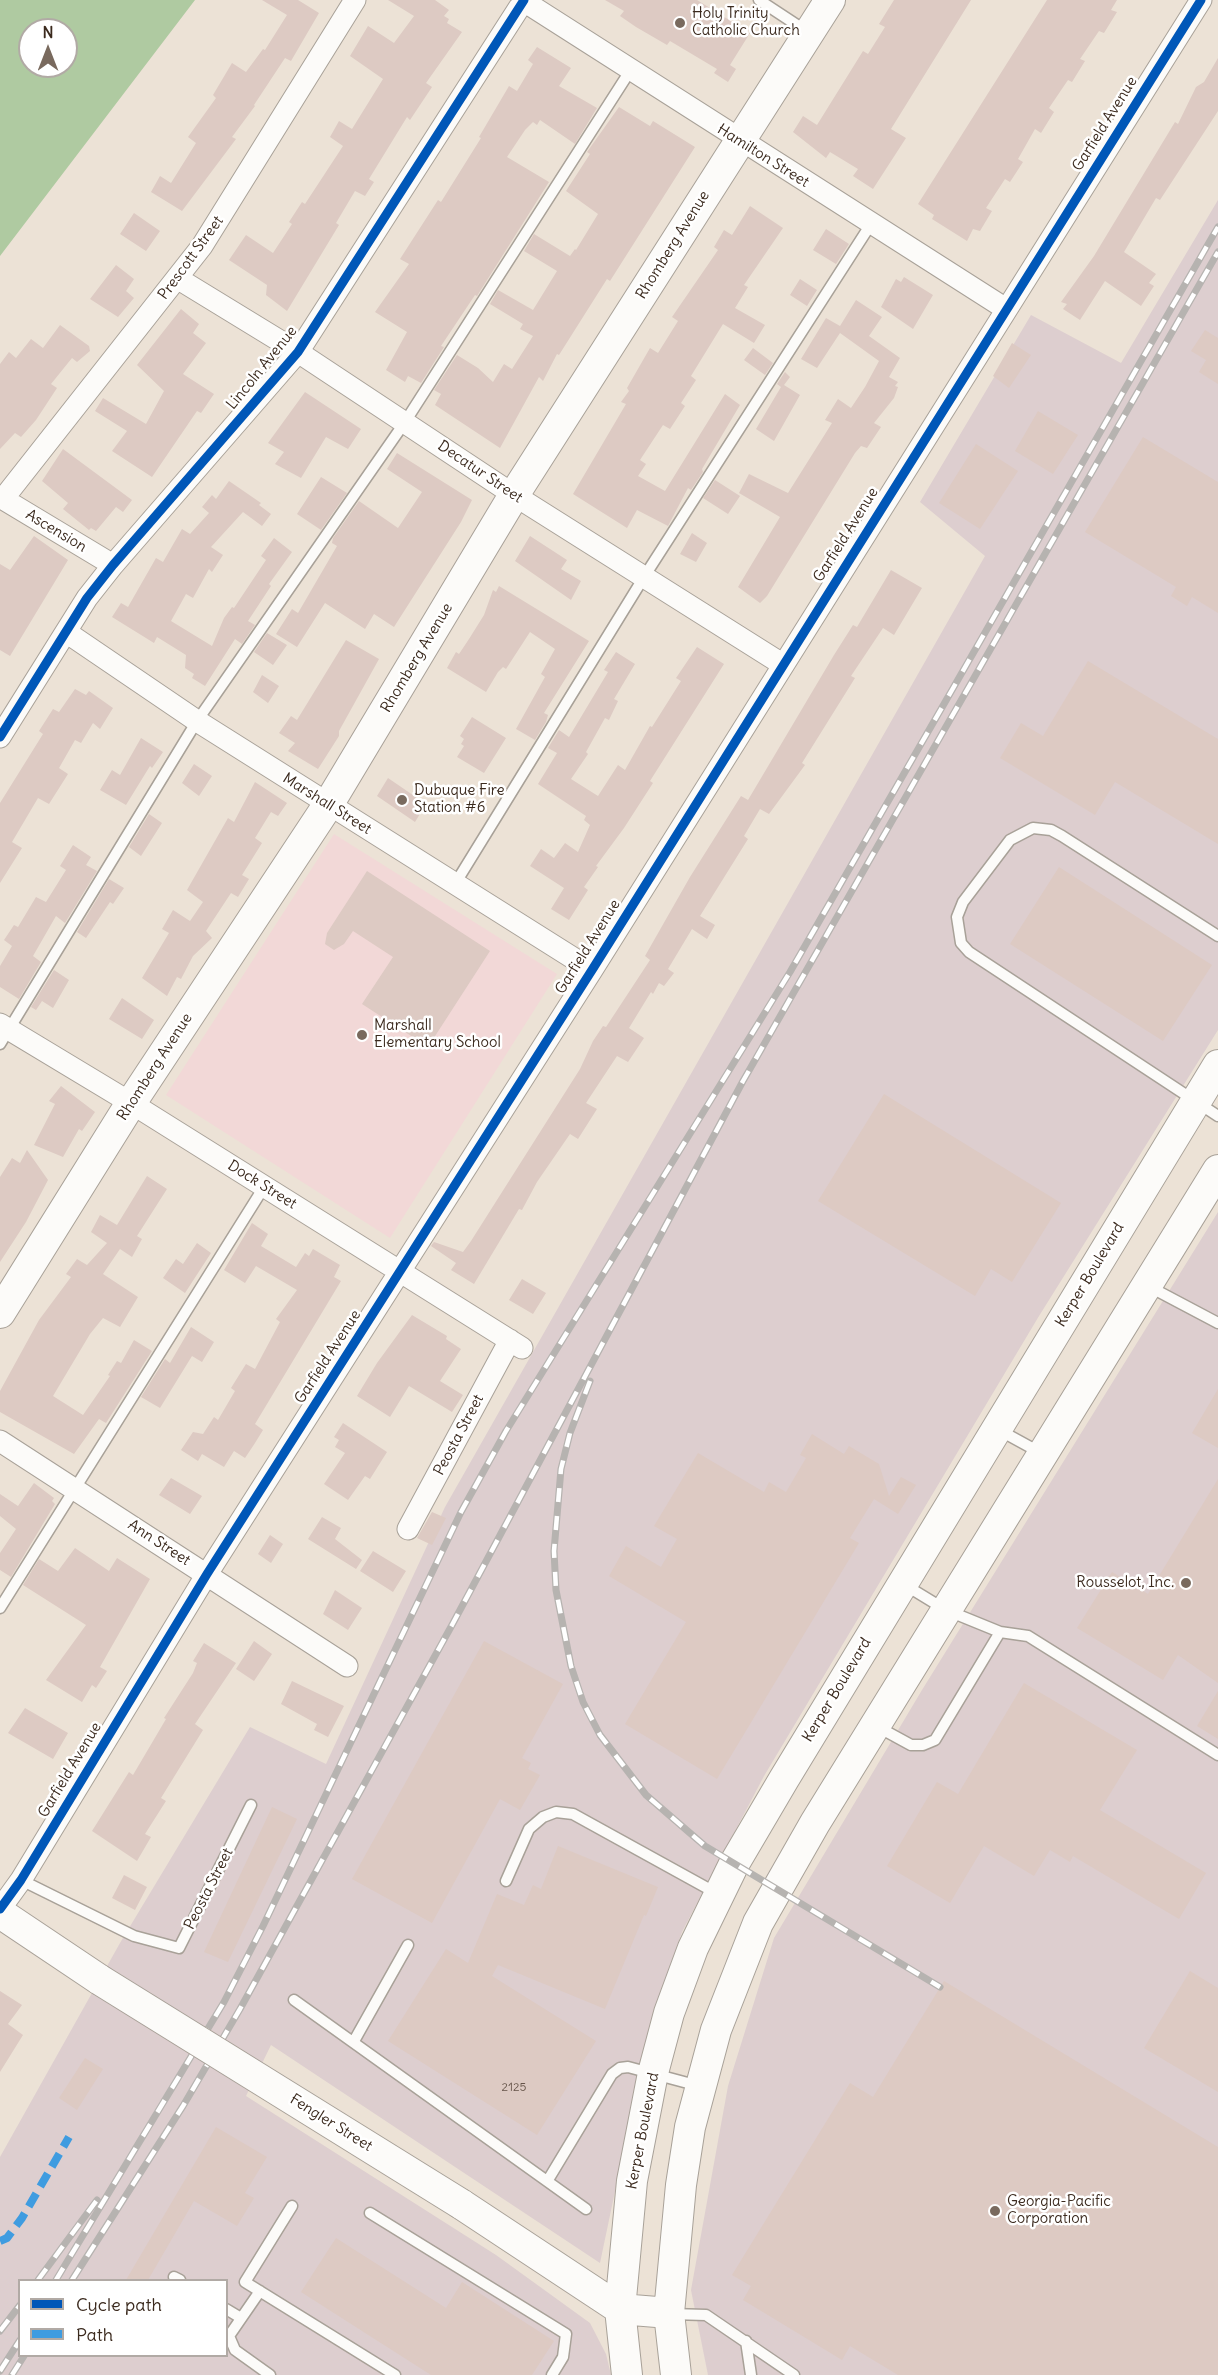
<!DOCTYPE html>
<style>
body{margin:0}
#map{position:relative;width:1218px;height:2375px;overflow:hidden;background:#ece2d6;font-family:Delius,sans-serif}
canvas{display:block}
.legend{position:absolute;left:18px;top:2279px;width:210px;height:78px;box-sizing:border-box;background:#fff;border:2px solid #b1aaa5;margin:0;padding:8px 10px;list-style:none;font-size:18px;color:#3b2a1e}
.legend li{display:flex;align-items:center;gap:12px;height:30px}
.legend b{width:30px;border:2px solid #b1aaa5}
.north{position:absolute;left:18px;top:18px;width:60px;height:60px;box-sizing:border-box;background:#fff;border:2px solid #b1aaa5;border-radius:50%;rotate:0deg;font-size:16px;font-weight:700;line-height:24px;text-align:center;color:#3b2a1e}
.north::after{content:'';display:block;margin:auto;width:21px;height:27px;background:#796a5e;clip-path:polygon(50% 0,100% 100%,50% 72%,0 100%)}
</style>
<div id="map">
<canvas width="1218" height="2375"></canvas>
<ul class="legend">
<li><b style="height:8px;background:#0057b8"></b>Cycle path</li>
<li><b style="height:8px;background:#3f9ce0"></b>Path</li>
</ul>
<div class="north">N</div>
</div>
<script>
const c = document.querySelector('canvas').getContext('2d');
c.lineJoin = 'round';
function fill(path, color) { c.fillStyle = color; c.fill(path, 'evenodd'); }
const poly = rows => new Path2D(rows.map(r => 'M' + r).join(''));
function stroke(path, color, width, dash) { c.strokeStyle = color; c.lineWidth = width; c.lineCap = dash ? 'butt' : 'round'; c.setLineDash(dash || []); c.stroke(path); }
function write(font, color, halo, rows, align = 'center') {
  c.font = font + ' Delius,sans-serif'; c.lineWidth = 5; c.setLineDash([]); c.textBaseline = 'middle'; c.strokeStyle = halo; c.fillStyle = color; for (const [text, x, y, turn = 0] of rows) {
    c.save(); c.translate(x, y); c.rotate((+turn || 0) * Math.PI / 180); c.textAlign = isNaN(turn) ? turn : align; if (halo) c.strokeText(text, 0, 0); c.fillText(text, 0, 0); c.restore();
  }
}
const built = poly([
 [334,834,557,974,390,1238,166,1095]
]);
const industrial = poly([
 [1218,200,1218,1030,1039,1316,764,1776,682,1932,650,2024,600,2263,271,2045,246,2096,496,2255,590,2323,606,2354,611,2375,0,2375,0,2157,120,1943,250,1727,326,1764,445,1507,985,556,920,502,1031,315,1121,363],
 [20,2280,226,2280,226,2356,20,2356],
 [1218,1212,1218,2375,708,2375,691,2290,728,2086,774,1938,922,1690]
]);
const forest = poly([
 [0,0,195,0,0,256],
 [30,30,66,30,66,66,30,66]
]);
const building = poly([
 [262,0,298,0,319,13,291,61,285,58,254,105,255,106,232,137,236,139,182,211,151,192,160,176,171,183,196,143,188,137,216,98,213,95,232,63,246,72,263,49,265,50,287,15],
 [388,0,435,0,449,10,444,16,449,19,447,23,462,32,426,83,432,87,410,120,407,117,369,179,374,182,365,196,355,191,336,223,339,225,287,311,266,295,267,285,229,260,246,235,273,253,292,224,289,222,302,202,305,204,343,146,330,137,339,121,352,129,383,79,350,56,368,26,394,43,414,16],
 [605,0,697,0,750,33,730,65,736,69,728,82,714,73,717,69,670,41,667,45,636,27,620,16,624,11],
 [894,0,971,0,891,129,906,138,873,189,853,176,858,169,830,152,826,158,793,132,803,116,817,125,863,51,868,54,885,27,879,24],
 [1047,0,1117,0,1111,10,1117,12,1104,33,1099,31,1080,59,1085,61,1072,82,1068,80,1049,108,1054,112,1041,133,1035,129,1018,159,1023,162,1010,182,1005,179,986,208,992,211,980,231,973,229,967,241,932,219,934,215,918,204],
 [537,47,571,68,559,86,597,108,575,144,540,120,537,125,533,122,525,130,507,157,549,182,477,296,475,295,441,346,444,347,421,383,408,376,405,382,386,370,407,332,375,312,409,264,400,259,438,200,441,202,481,138,479,137,509,86,517,91,533,64,528,60],
 [1218,58,1218,111,1160,200,1156,198,1124,252,1156,274,1149,283,1154,286,1141,306,1105,281,1080,320,1063,309,1067,304,1061,302,1094,256,1175,122,1178,124,1196,87,1204,82],
 [619,107,650,126,653,121,695,147,610,281,607,279,559,355,557,354,543,381,539,377,500,448,435,405,441,394,434,390,457,355,478,368,493,382,504,364,512,369,533,336,520,329,523,324,490,304,498,290,533,310,557,271,524,251,534,234,570,256,575,249,576,250,598,214,566,191,590,154,587,152],
 [750,206,783,228,744,285,748,287,735,308,765,325,754,343,723,324,691,376,696,380,681,403,685,406,670,429,663,425,640,460,646,464,638,476,665,491,725,394,740,405,702,469,703,472,691,490,688,488,668,526,637,510,627,528,573,494,626,404,621,402,629,391,627,388,650,348,658,353,678,321,672,317,718,250,714,247,724,230,732,235],
 [134,213,160,231,146,251,120,234],
 [826,229,849,244,836,264,813,250],
 [116,265,134,279,126,291,134,298,118,317,90,299],
 [904,277,933,295,913,329,881,307,896,279,901,282],
 [800,279,817,290,807,306,790,295],
 [856,300,882,317,869,336,900,358,889,377,898,382,895,386,898,387,894,398,874,423,881,427,867,448,861,446,855,453,767,596,760,603,738,587,780,517,739,493,749,474,788,493,832,423,825,420,838,399,851,408,865,387,879,361,840,333,817,368,801,359,826,318,840,326],
 [181,309,199,324,193,333,206,343,183,374,214,394,201,413,197,411,152,477,112,451,127,431,95,411,103,398,146,424,164,391,137,365],
 [60,325,89,346,90,351,77,362,72,358,51,384,57,388,36,420,21,437,15,433,0,449,0,364,9,352,16,358,31,339,43,348],
 [1205,330,1218,338,1218,384,1199,372,1206,360,1191,351],
 [1012,343,1031,355,1009,388,993,376],
 [753,348,773,363,765,375,744,360],
 [785,372,790,377,784,385,800,395,774,441,756,429,781,387,777,384],
 [305,392,361,429,348,449,326,437,301,478,275,464,284,452,268,443],
 [1038,411,1078,435,1053,474,1015,451],
 [1143,437,1218,482,1218,613,1192,597,1187,606,1171,596,1176,587,1085,532],
 [976,444,1018,471,980,529,939,503],
 [63,449,132,500,123,512,116,507,96,531,91,528,89,530,63,509,68,503,42,481],
 [397,453,472,500,461,522,394,627,374,614,365,629,325,603,297,647,276,634,292,609,298,613,337,546,332,543,333,538,359,501,398,528,422,492,387,469],
 [321,477,347,493,321,530,297,514],
 [715,480,740,496,728,514,703,498],
 [229,481,261,503,259,505,271,514,262,526,243,512,211,547,223,555,212,572,209,569,193,598,186,594,171,621,212,646,224,618,232,607,234,608,266,560,261,556,274,538,292,552,269,584,271,586,248,621,255,625,242,644,235,639,205,686,192,678,194,674,185,668,186,655,157,637,154,643,112,617,121,603,128,607,156,558,163,562,182,529,190,534,209,513,202,507,212,495,216,499],
 [692,533,707,543,696,562,680,554],
 [34,536,68,560,10,656,0,650,0,564,10,570],
 [530,536,567,560,561,569,581,581,571,600,515,561],
 [891,570,922,588,894,635,883,628,851,676,855,678,802,763,805,765,769,814,760,809,744,836,748,839,700,916,715,925,707,939,692,929,668,969,674,973,664,986,659,983,653,994,651,992,629,1028,644,1038,628,1062,617,1056,586,1103,597,1109,578,1139,570,1134,537,1182,522,1210,519,1209,474,1284,451,1270,456,1263,431,1246,434,1242,463,1252,471,1241,580,1069,593,1041,603,1026,606,1027,650,960,645,956,690,877,741,796,748,800,834,655,853,625,857,627],
 [499,586,589,641,544,713,548,715,546,722,535,740,516,729,545,677,541,674,555,649,530,632,506,669,503,667,498,672,486,692,447,668,456,652,459,654,469,639,484,615,493,590,496,592],
 [267,633,287,645,273,665,254,652],
 [346,640,379,659,339,731,339,736,318,769,288,751,295,743,279,733,291,716,297,720],
 [697,647,724,664,650,781,653,783,624,828,596,866,598,867,584,887,588,890,569,920,551,909,564,888,530,866,541,849,554,858,565,843,578,852,590,825,584,820,586,816,538,784,557,753,548,748,559,730,569,737,608,672,604,670,616,652,635,664,614,699,618,701,609,720,605,718,586,752,588,754,571,779,598,796,618,765,625,770,650,726,652,727,681,681,676,678],
 [1088,661,1218,739,1218,844,1115,782,1095,815,1000,758,1021,723,1043,736],
 [262,675,279,686,268,703,253,692],
 [75,689,86,695,89,691,113,708,100,729,93,723,81,743,75,740,59,768,68,774,49,804,38,798,12,842,22,848,0,883,0,803,43,734,39,731,53,709,59,712],
 [472,717,506,738,484,773,457,757,464,746,461,744,464,739,460,736],
 [141,738,163,752,152,768,150,766,126,805,100,790,112,770,120,775],
 [194,764,212,776,199,796,182,783],
 [388,778,426,804,415,822,377,796],
 [255,782,287,803,278,816,271,812,255,838,262,843,242,875,249,879,238,897,231,893,206,931,212,938,193,956,181,979,177,977,167,996,142,978,169,933,162,929,173,910,190,921,203,902,187,890,228,818,234,822],
 [149,814,162,823,141,856,129,847],
 [73,845,91,857,86,865,97,871,65,923,56,916,33,956,41,962,19,999,0,987,0,966,12,946,4,940,14,925,18,927,36,897,46,902,66,870,60,866],
 [1059,867,1212,965,1163,1041,1010,944],
 [367,871,490,951,428,1047,362,1004,393,957,353,931,344,944,334,950,325,944,327,933],
 [109,879,124,888,113,904,110,902,86,938,77,932],
 [54,970,69,980,53,1008,42,1001,36,1010,31,1007],
 [122,998,154,1020,142,1039,109,1019],
 [61,1086,95,1112,82,1131,79,1129,63,1157,34,1145,55,1104,49,1101],
 [884,1094,1061,1203,1012,1282,991,1269,975,1296,818,1201],
 [27,1150,48,1180,26,1222,0,1262,0,1177,12,1158,20,1163],
 [147,1176,167,1189,137,1236,142,1239,132,1257,120,1249,103,1274,138,1297,120,1327,103,1318,90,1334,53,1396,83,1415,110,1376,108,1375,117,1361,121,1363,134,1340,152,1351,106,1423,99,1419,74,1454,0,1412,0,1391,39,1320,71,1277,66,1274,77,1259,87,1265,107,1243,91,1232,100,1215,117,1225],
 [252,1223,268,1234,261,1246,296,1267,305,1253,309,1256,313,1249,340,1265,334,1277,341,1281,255,1424,263,1430,255,1443,245,1458,234,1451,224,1467,202,1454,198,1461,181,1450,193,1432,203,1434,214,1417,218,1420,235,1391,231,1388,246,1364,255,1369,280,1322,276,1319,297,1290,256,1266,245,1283,224,1270],
 [197,1243,211,1253,185,1293,163,1278,176,1259,183,1264],
 [522,1279,546,1293,533,1314,509,1300],
 [412,1315,447,1336,446,1339,461,1349,440,1381,463,1395,452,1412,409,1386,390,1417,357,1396,377,1363],
 [191,1327,214,1342,202,1362,192,1356,160,1408,141,1397,165,1359,170,1363],
 [1218,1389,1218,1448,1192,1433],
 [343,1423,387,1452,370,1479,365,1476,348,1500,324,1484,345,1453,335,1447,339,1440,334,1437],
 [812,1434,844,1454,849,1446,879,1464,889,1496,901,1477,916,1485,898,1514,874,1499,850,1538,859,1543,717,1779,625,1724,686,1622,609,1576,626,1546,661,1567,677,1539,654,1526,698,1453,764,1492,769,1482,786,1492,806,1458,800,1455],
 [171,1478,202,1496,190,1514,159,1495],
 [1218,1479,1218,1683,1178,1655,1163,1680,1077,1628,1112,1572,1148,1594],
 [34,1483,54,1498,52,1501,55,1504,11,1577,0,1570,0,1553,16,1529,0,1516,0,1494,18,1506],
 [432,1512,446,1518,432,1545,417,1538],
 [322,1517,341,1528,335,1539,362,1560,356,1569,308,1539],
 [270,1535,283,1544,271,1563,258,1554],
 [75,1548,109,1571,117,1558,150,1579,100,1667,107,1671,96,1688,92,1685,82,1702,46,1680,86,1625,23,1585,39,1559,58,1571],
 [373,1551,406,1571,393,1592,360,1571],
 [335,1590,362,1608,348,1630,323,1614],
 [254,1641,272,1654,254,1681,236,1669],
 [484,1641,563,1684,522,1758,531,1763,528,1769,540,1775,520,1810,500,1799,432,1923,352,1879],
 [204,1643,236,1663,195,1724,203,1730,161,1798,166,1801,145,1834,151,1837,137,1861,92,1831,129,1772,133,1775,166,1719,164,1718,193,1673,197,1663,193,1661],
 [292,1681,344,1706,328,1737,314,1730,317,1724,281,1704],
 [1024,1683,1137,1750,1100,1810,1206,1873,1179,1919,1073,1856,1070,1862,1050,1850,1034,1876,984,1846,950,1903,887,1866,937,1782,958,1794],
 [1218,1691,1218,1739,1197,1726],
 [25,1708,68,1733,53,1759,8,1733],
 [272,1807,297,1819,228,1962,204,1952],
 [558,1846,658,1887,646,1916,644,1915,605,2009,498,1965,492,1976,596,2041,537,2135,388,2041,446,1949,468,1963,497,1894,524,1905,533,1885,541,1889],
 [124,1875,147,1887,135,1910,112,1898],
 [1190,1971,1218,1988,1218,2092,1144,2048],
 [944,1981,1218,2147,1218,2375,898,2375,850,2346,842,2360,743,2300,751,2286,732,2275,850,2083,873,2097],
 [0,1991,22,2005,8,2024,23,2035,0,2072],
 [85,2058,103,2069,77,2110,59,2098],
 [216,2127,267,2157,245,2193,254,2198,237,2226,194,2201,148,2280,126,2280],
 [336,2238,446,2308,462,2282,554,2341,532,2375,431,2375,301,2292]
]);
const lane = poly([
 [759,0,806,31],
 [455,884,644,577,871,224],
 [1218,936,1062,836,1051,830,1033,828,1010,840,963,902,957,917,961,943,969,952,1218,1116],
 [0,1044,197,721,405,422,630,71],
 [1148,1286,1218,1323],
 [999,1430,1041,1453],
 [905,1585,946,1610,1000,1632,1028,1636,1218,1755],
 [0,1608,264,1187],
 [878,1727,911,1745,923,1745,935,1740,1000,1632],
 [21,1880,134,1936,179,1948,251,1805],
 [506,1881,529,1829,543,1817,556,1812,573,1814,718,1894],
 [294,2000,586,2209],
 [354,2041,408,1945],
 [548,2180,612,2074,620,2068,628,2067,699,2086],
 [292,2206,245,2282,395,2375],
 [370,2213,566,2334,563,2357,552,2375],
 [174,2277,180,2280],
 [260,2291,229,2336,235,2350,270,2375],
 [226,2309,241,2318],
 [671,2314,706,2315,794,2375],
 [746,2341,751,2375]
]);
const street = poly([
 [522,0,1006,309],
 [177,278,298,352,514,495,782,664],
 [0,497,113,565],
 [3,499,202,246,355,0],
 [66,632,197,721,592,970],
 [0,737,87,598,113,565,298,352,524,0],
 [0,1024,131,1103,522,1348],
 [0,1441,347,1666],
 [408,1529,510,1340],
 [0,1909,21,1880,207,1574,592,970,1201,0]
]);
const secondary = poly([
 [0,1313,131,1103,328,805,514,495,830,0],
 [0,1913,100,1980],
 [461,2204,620,2309,669,2313],
 [627,2375,620,2309,632,2181,653,2073,669,2013,693,1948,734,1864,784,1779,1218,1065],
 [676,2375,669,2313,681,2185,690,2127,716,2030,758,1923,815,1823,1218,1170]
]);
const rail = poly([
 [590,1381,570,1433,561,1469,554,1551,556,1590,571,1666,583,1702,600,1735,646,1795,705,1846,940,1987],
 [38,2280,97,2200],
 [56,2280,224,2002,263,1926,461,1512,506,1431,790,972,1218,227],
 [72,2280,183,2106,240,2009,452,1625,743,1081,1218,252],
 [0,2331,20,2305],
 [0,2371,20,2340],
 [12,2375,24,2356]
]);
const secondaryBridge = poly([
 [100,1980,461,2204]
]);
const quiet = poly([
 [0,2241,7,2238,22,2218,69,2137]
]);
const cycleway = poly([
 [0,737,87,598,113,565,298,352,524,0],
 [0,1909,21,1880,207,1574,592,970,1201,0]
]);
const markers = [
 [680,23,6,"#796a5e"],
 [402,800,6,"#796a5e"],
 [362,1035,6,"#796a5e"],
 [1186,1583,6,"#796a5e"],
 [995,2211,6,"#796a5e"]
];
const numberNames = [
 ["2125",514,2088]
];
const poiNames = [
 ["Holy Trinity",692,14],
 ["Catholic Church",692,31],
 ["Dubuque Fire",414,791],
 ["Station #6",414,808],
 ["Marshall",374,1026],
 ["Elementary School",374,1043],
 ["Rousselot, Inc.",1174,1583,"right"],
 ["Georgia-Pacific",1007,2202],
 ["Corporation",1007,2219]
];
const streetNames = [
 ["Garfield Avenue",1105,124,-58],
 ["Hamilton Street",763,156,32],
 ["Rhomberg Avenue",673,245,-58],
 ["Prescott Street",191,258,-54],
 ["Lincoln Avenue",262,368,-51],
 ["Decatur Street",480,472,34],
 ["Ascension",56,531,31],
 ["Garfield Avenue",846,535,-58],
 ["Rhomberg Avenue",417,658,-59],
 ["Marshall Street",327,804,32],
 ["Garfield Avenue",588,947,-58],
 ["Rhomberg Avenue",155,1067,-57],
 ["Dock Street",262,1185,32],
 ["Kerper Boulevard",1090,1275,-59],
 ["Garfield Avenue",328,1357,-57],
 ["Peosta Street",459,1435,-62],
 ["Ann Street",159,1543,33],
 ["Kerper Boulevard",837,1690,-59],
 ["Garfield Avenue",70,1770,-59],
 ["Peosta Street",209,1889,-63],
 ["Fengler Street",331,2123,32],
 ["Kerper Boulevard",643,2131,-79]
];
fill(built, '#f2d8d7');
fill(industrial, '#ddcecf');
fill(forest, '#afcaa1');
fill(building, '#ddcac3');
stroke(lane, '#a8a198', 13);
stroke(street, '#a8a198', 23);
stroke(secondary, '#a8a198', 32);
stroke(lane, '#fcfbf9', 10);
stroke(street, '#fcfbf9', 21);
stroke(secondary, '#fcfbf9', 30);
stroke(rail, '#b6b3b0', 7);
stroke(rail, '#fff', 4.5, [14]);
stroke(secondaryBridge, '#a8a198', 32, []);
stroke(secondaryBridge, '#fcfbf9', 30);
stroke(quiet, '#3f9ce0', 8, [15, 8]);
stroke(cycleway, '#0057b8', 9);
for (const [x, y, r, color] of markers) { const dot = new Path2D(); dot.arc(x, y, r, 0, 2 * Math.PI); c.fillStyle = color; c.fill(dot); stroke(dot, '#fff', 2); }
write('12px', '#645348', null, numberNames);
write('15px', '#3b2a1e', '#fff', poiNames, 'left');
write('15px', '#3b2a1e', '#fff', streetNames);
</script>
